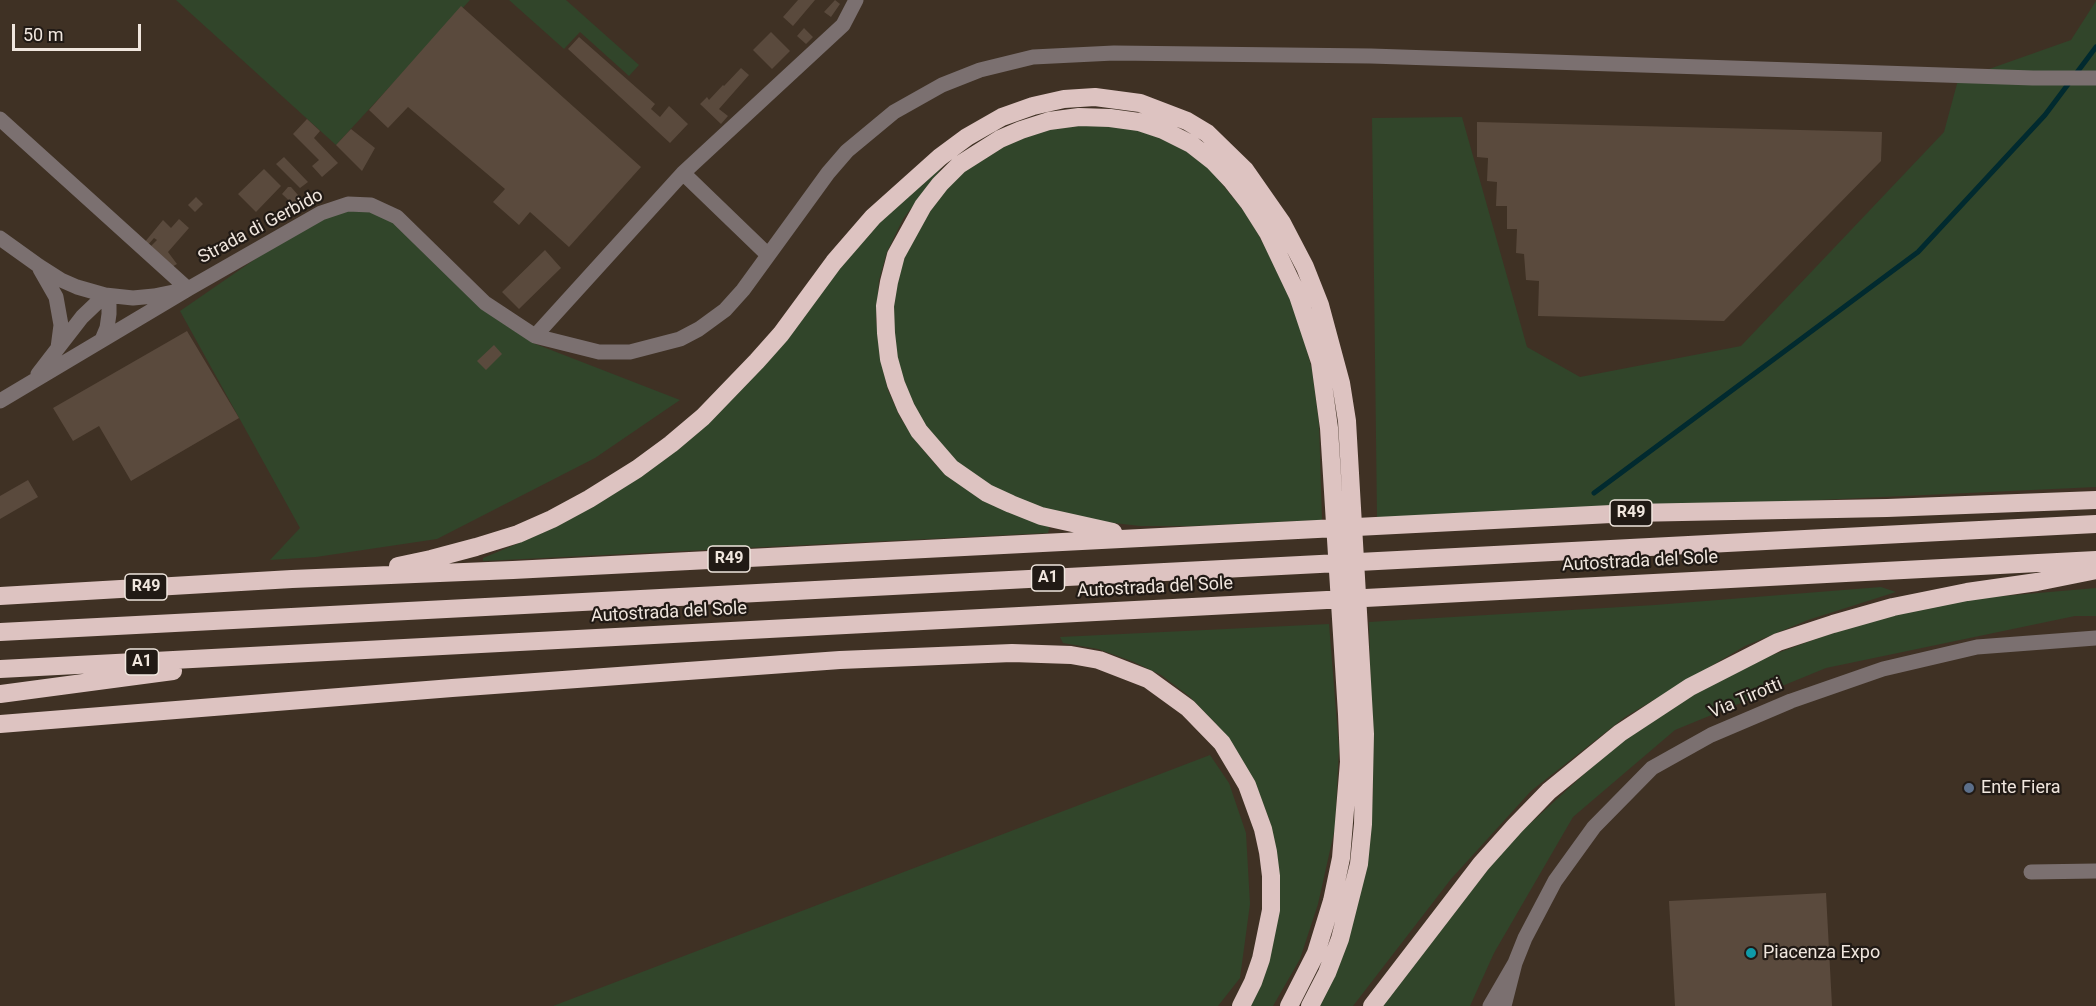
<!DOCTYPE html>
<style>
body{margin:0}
#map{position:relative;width:2096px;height:1006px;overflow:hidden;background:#3f3124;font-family:Roboto,sans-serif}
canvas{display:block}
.scale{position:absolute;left:12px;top:24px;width:129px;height:27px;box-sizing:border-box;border:3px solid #f0e6de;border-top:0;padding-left:8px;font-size:18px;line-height:21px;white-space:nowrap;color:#f0e6de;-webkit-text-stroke:4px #211a15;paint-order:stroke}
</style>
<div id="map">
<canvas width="2096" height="1006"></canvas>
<div class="scale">50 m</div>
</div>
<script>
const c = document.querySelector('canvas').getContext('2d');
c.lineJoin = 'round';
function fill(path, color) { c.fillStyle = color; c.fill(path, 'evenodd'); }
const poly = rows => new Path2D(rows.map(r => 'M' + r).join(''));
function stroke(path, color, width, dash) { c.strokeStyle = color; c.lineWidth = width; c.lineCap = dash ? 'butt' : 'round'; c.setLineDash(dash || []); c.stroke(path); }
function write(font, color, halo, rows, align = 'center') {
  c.font = font + ' Roboto,sans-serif'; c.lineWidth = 4.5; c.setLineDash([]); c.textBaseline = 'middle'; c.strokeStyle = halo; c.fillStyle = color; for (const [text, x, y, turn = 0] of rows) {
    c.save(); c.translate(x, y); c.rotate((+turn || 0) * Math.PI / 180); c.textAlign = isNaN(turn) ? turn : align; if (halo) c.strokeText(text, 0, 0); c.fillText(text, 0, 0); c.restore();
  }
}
const green = poly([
 [176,0,470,0,336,145],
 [509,0,566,0,639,65,629,76,580,32,564,49],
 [2096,1,2096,487,1605,510,1377,518,1372,118,1462,117,1527,347,1580,377,1741,346,1944,132,1958,80,2071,40],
 [1091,124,1126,128,1150,133,1176,144,1206,164,1248,216,1284,281,1299,322,1312,369,1319,423,1322,520,1192,526,1140,526,1088,520,1051,511,1003,493,951,460,929,435,898,374,891,301,908,244,950,182,979,159,1010,141,1040,131],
 [944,165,903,219,887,252,879,280,876,319,881,361,888,390,900,417,916,441,936,465,957,483,1050,526,1048,533,483,561,483,558,526,540,684,441,865,233,932,171],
 [348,204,396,217,533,343,680,400,595,458,437,539,316,557,270,560,300,528,180,311,322,213],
 [1881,587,1896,592,1808,620,1745,646,1625,717,1531,791,1451,879,1353,1006,1319,1006,1370,843,1373,788,1369,622,1655,605],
 [2096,588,2096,616,2075,616,1826,668,1675,730,1573,817,1494,953,1470,1006,1382,1006,1429,943,1510,842,1617,744,1693,694,1753,662,1821,637,1897,613,1980,598],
 [1329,624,1339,748,1335,828,1318,904,1300,959,1273,1006,1250,1006,1276,848,1269,819,1257,788,1237,751,1217,725,1189,696,1161,675,1134,662,1098,649,1063,643,1060,637],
 [1210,755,1229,783,1246,833,1250,904,1240,978,1218,1006,553,1006]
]);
const stream = poly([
 [1594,493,1918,252,2045,115,2096,47]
]);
const building = poly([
 [798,0,815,0,793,26,783,17],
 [835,0,840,4,831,17,824,12],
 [461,6,641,167,569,247,530,212,519,225,493,202,505,189,408,107,388,128,369,110],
 [804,28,813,37,806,44,797,36],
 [771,32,790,51,772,69,753,50],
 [579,37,655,104,651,109,660,117,669,106,688,124,670,143,568,49],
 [741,68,749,75,719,109,728,116,721,124,700,104,707,97,709,100,723,85,724,86],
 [307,119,320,131,314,138,338,163,322,177,312,166,319,160,293,134],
 [1477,122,1882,132,1881,161,1724,321,1538,316,1539,281,1526,280,1524,254,1516,253,1517,229,1507,229,1507,206,1496,206,1497,182,1487,181,1488,158,1477,157],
 [351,129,375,148,362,171,336,145],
 [284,157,308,182,300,188,276,164],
 [264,169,281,186,256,212,238,194],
 [288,187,291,187,305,203,299,210,282,194],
 [196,197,203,204,195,212,188,205],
 [179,219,189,228,168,252,177,264,168,269,149,248,157,240,154,238,147,246,144,243,163,220,171,228],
 [545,250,561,268,519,309,502,292],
 [187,331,239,418,131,481,99,426,73,441,53,408],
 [494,345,502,354,486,370,477,361],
 [28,480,38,497,0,519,0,496],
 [1826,893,1832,1006,1675,1006,1669,901]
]);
const minor = poly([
 [0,119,188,289,0,401],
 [683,173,768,255],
 [0,238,39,266,61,280,77,287,105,295,133,298,154,296,188,289,321,213,348,204,371,205,397,217,485,303,535,336,599,352,630,352,680,339,699,329,725,310,743,290,828,173,847,151,894,112,942,85,980,70,1033,57,1114,53,1371,56,2033,78,2096,78],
 [535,336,683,173,843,25,856,0],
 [58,348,82,317,105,295,109,305,109,314,107,328,102,340],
 [38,374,58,348,61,325,56,297,40,269],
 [2031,872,2096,871],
 [1515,963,1525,938,1555,881,1594,827,1652,768,1711,735,1791,701,1883,669,1977,647,2096,638],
 [1490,1006,1515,963,1504,1006]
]);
const highway = poly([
 [1113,532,1041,516,1011,504,987,493,951,468,919,431,906,408,896,384,889,359,886,333,885,306,889,282,896,255,923,206,940,184,959,165,1000,139,1021,130,1049,121,1079,117,1110,118,1139,122,1163,130,1191,144,1214,162,1231,180,1249,203,1268,233,1298,296,1320,362,1329,428,1347,714,1349,762,1341,858,1332,901,1316,953,1289,1006],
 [398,566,431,559,476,547,518,534,552,519,589,499,637,469,671,444,703,417,757,361,781,334,834,262,873,217,940,157,967,137,1002,117,1033,106,1064,99,1095,97,1140,103,1187,121,1207,133,1245,170,1282,223,1305,267,1320,305,1341,383,1347,421,1365,734,1363,824,1359,864,1340,939,1327,973,1310,1006],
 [0,596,292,579,513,570,1631,513,1887,508,2096,500],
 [0,632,2096,524],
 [0,669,2096,560],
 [0,694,173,671],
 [0,724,452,688,840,660,1012,653,1071,655,1099,660,1148,679,1188,708,1222,743,1247,785,1263,829,1268,852,1271,876,1271,910,1261,959,1253,982,1241,1006],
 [1372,1006,1481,864,1515,826,1549,791,1620,733,1690,687,1778,642,1833,624,1893,607,1967,592,2037,582,2096,570]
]);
const markers = [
 [1969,788,6,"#5c6f8a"],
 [1751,953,6,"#0f9aa8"]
];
const shields = [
 [1631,513,42],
 [729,559,42],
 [1048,578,33],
 [146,587,42],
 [142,662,33]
];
const shieldNames = [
 ["R49",1631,513],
 ["R49",729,559],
 ["A1",1048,578],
 ["R49",146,587],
 ["A1",142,662]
];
const streetNames = [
 ["Strada di Gerbido",261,227,-28],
 ["Autostrada del Sole",1640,562,-3],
 ["Autostrada del Sole",1155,588,-3],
 ["Autostrada del Sole",669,613,-3],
 ["Via Tirotti",1746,699,-23]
];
const poiNames = [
 ["Ente Fiera",1981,788],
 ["Piacenza Expo",1763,953]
];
fill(green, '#31452a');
stroke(stream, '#012a2f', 5);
fill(building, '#5a4a3d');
stroke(minor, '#7b7070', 15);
stroke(highway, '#ddc3c1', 18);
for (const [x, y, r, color] of markers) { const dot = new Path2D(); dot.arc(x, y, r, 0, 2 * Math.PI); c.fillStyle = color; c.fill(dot); stroke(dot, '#211a15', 2); }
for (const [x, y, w] of shields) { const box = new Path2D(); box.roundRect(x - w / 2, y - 13, w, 26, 4.5); c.fillStyle = '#211a15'; c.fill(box); stroke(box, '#f0e6de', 1.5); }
write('bold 16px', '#f0e6de', null, shieldNames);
write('18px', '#f0e6de', '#211a15', streetNames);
write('18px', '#f0e6de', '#211a15', poiNames, 'left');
</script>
